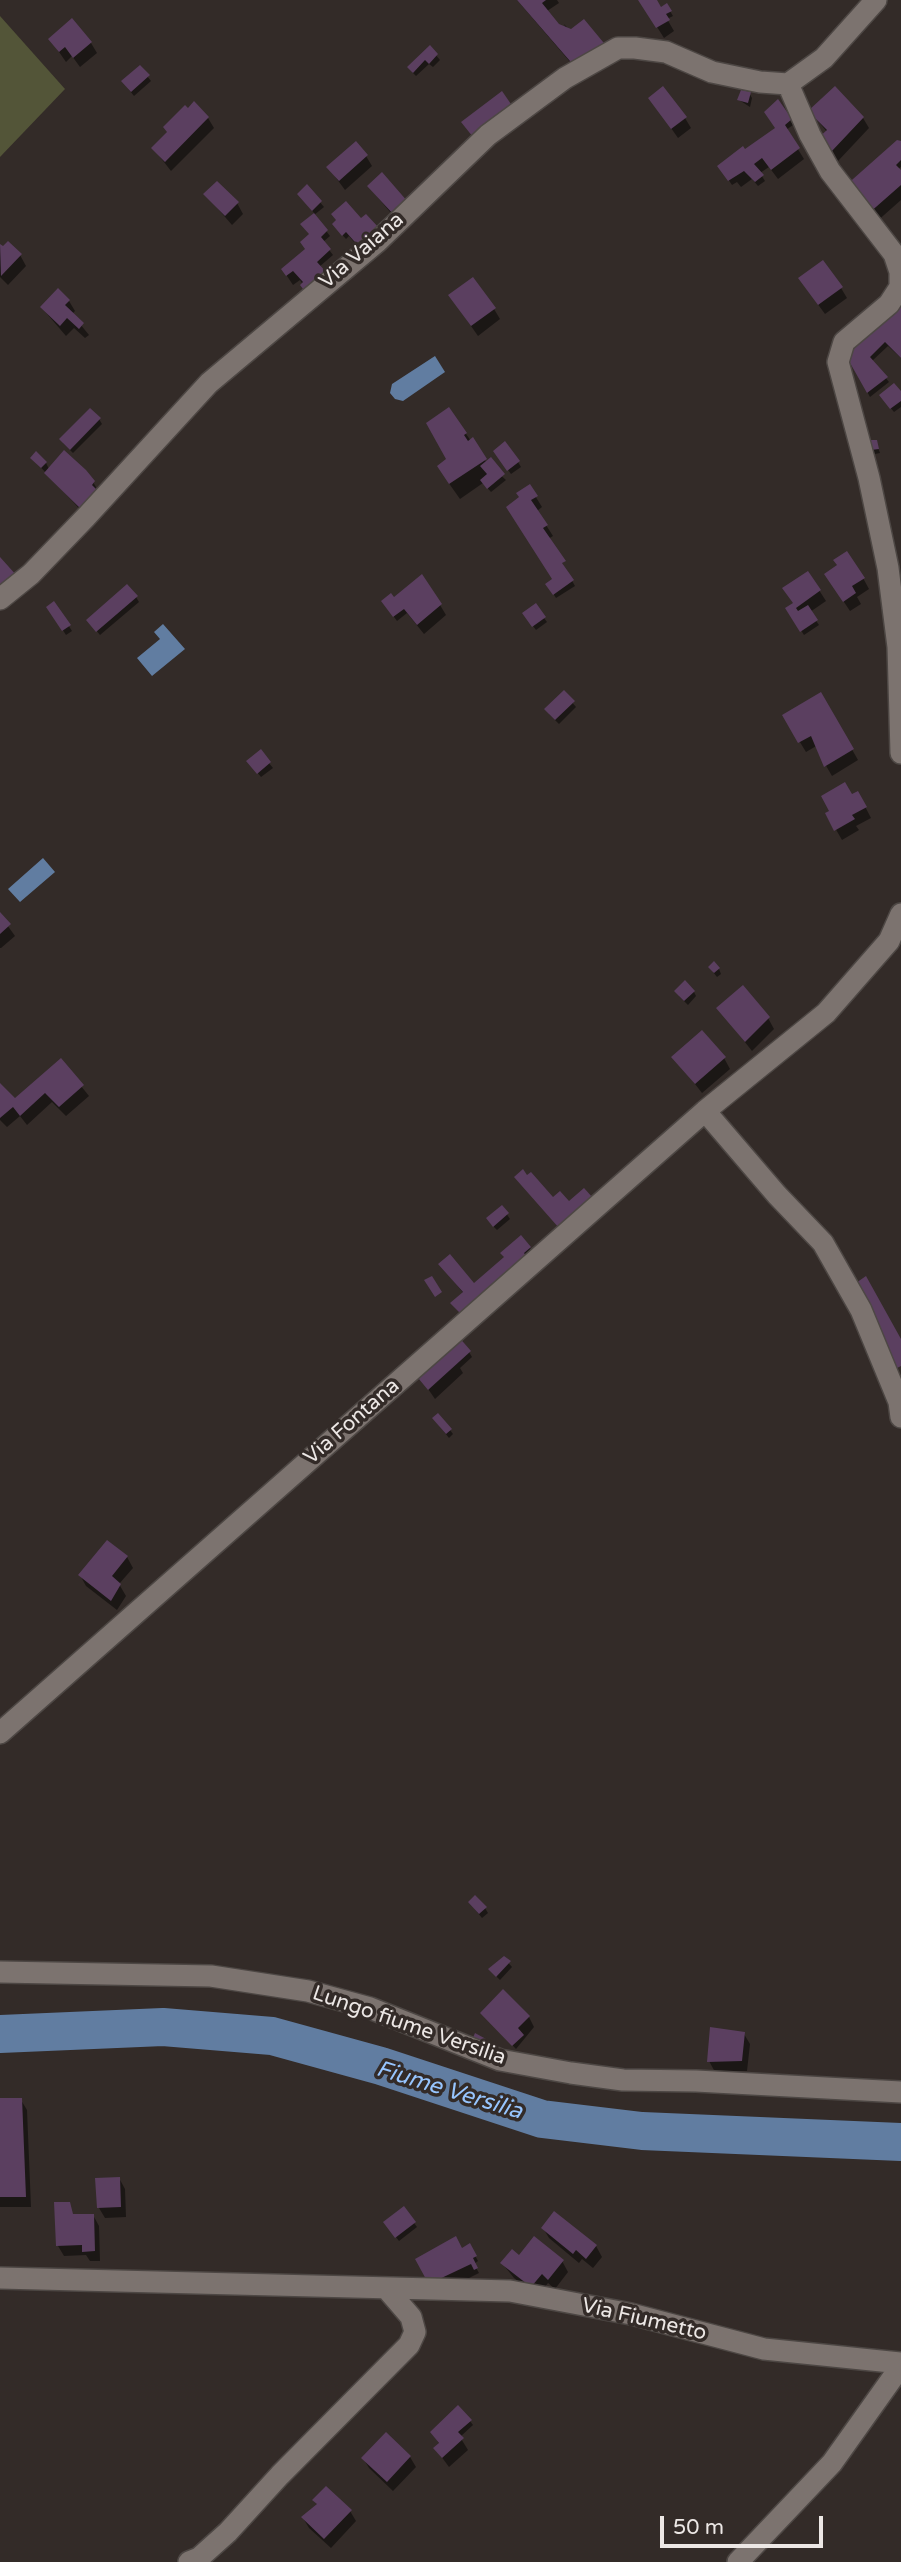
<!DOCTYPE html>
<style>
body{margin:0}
#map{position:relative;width:901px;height:2562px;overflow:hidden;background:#332b28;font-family:"Varela Round",sans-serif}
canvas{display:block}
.scale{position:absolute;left:660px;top:2516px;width:163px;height:32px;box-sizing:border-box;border:4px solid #ece7e5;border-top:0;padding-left:9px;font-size:21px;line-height:24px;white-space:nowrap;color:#ece7e5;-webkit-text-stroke:5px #332b28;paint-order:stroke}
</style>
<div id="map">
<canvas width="901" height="2562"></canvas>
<div class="scale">50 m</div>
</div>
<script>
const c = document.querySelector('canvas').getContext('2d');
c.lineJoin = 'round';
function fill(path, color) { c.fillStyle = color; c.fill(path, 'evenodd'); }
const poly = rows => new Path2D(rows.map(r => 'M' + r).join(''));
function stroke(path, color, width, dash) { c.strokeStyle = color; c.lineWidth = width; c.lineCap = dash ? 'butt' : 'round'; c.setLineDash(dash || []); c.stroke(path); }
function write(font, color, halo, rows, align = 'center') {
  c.font = font + ' "Varela Round",sans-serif'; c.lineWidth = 7; c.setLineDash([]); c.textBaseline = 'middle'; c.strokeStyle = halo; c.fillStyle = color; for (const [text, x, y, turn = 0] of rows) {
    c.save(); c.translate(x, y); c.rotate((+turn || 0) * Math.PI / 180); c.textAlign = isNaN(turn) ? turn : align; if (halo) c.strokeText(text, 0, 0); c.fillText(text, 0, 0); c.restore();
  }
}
const green = poly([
 [0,16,65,89,0,157]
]);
const water = poly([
 [435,356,445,372,403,401,395,399,390,393,392,384],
 [163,624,185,649,152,676,137,658,160,639,154,632],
 [43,858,55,872,20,902,8,889]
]);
const shadow = poly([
 [517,0,557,0,559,3,547,11,559,26,567,31,564,24,571,32,583,77],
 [640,0,655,0,661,9,667,6,673,16,667,19,674,31,664,38],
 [50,39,91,43,97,53,80,67,72,56,66,62],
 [430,48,440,60,433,67,429,64,416,76,412,72],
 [140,67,151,81,134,96,126,86],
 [749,93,752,98,750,107,739,100],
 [650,98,685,118,691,128,678,138],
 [777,102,793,125,786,130,804,159,778,179,769,167,760,173,765,181,758,186,752,179,741,187,737,182,732,185,720,167,777,129],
 [810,111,863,118,869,128,838,161,826,149,827,132],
 [208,118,214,128,171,171,153,148,168,133],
 [901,143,901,167,898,169,901,173,901,200,875,223,852,197],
 [366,156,372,166,345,190,328,167],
 [382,174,401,225,369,187],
 [307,187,324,207,314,215,330,236,323,242,333,255,319,267,332,286,317,299,313,294,310,296,300,280,293,285,283,270,307,250,302,243,311,235,303,224,314,213,299,194],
 [206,195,237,203,243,214,232,225],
 [346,204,368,259,349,236,346,239,337,229],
 [0,246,20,255,26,266,8,285,0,277],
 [806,288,841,288,847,298,825,314],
 [450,296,494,309,500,319,478,336],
 [69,301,75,311,72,314,89,335,85,338,74,328,66,336,42,308],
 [901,307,901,358,888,346,872,361,889,382,870,397,847,355],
 [901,394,901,407,894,412,884,400],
 [99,419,102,424,73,453,63,443],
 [428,424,466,434,487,463,506,480,491,492,483,483,460,499,448,482,449,460],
 [876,442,880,453,875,454,872,449],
 [497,455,518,462,521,467,511,474],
 [32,458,46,463,49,469,93,482,96,487,90,520],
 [529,486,542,507,537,511,553,536,548,539,575,586,556,598,547,584,554,580,521,498],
 [838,566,863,578,869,589,857,597,861,604,850,611,832,584],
 [808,573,826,601,810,612,819,625,804,635,787,609,794,604],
 [136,597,139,602,100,635,91,624],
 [54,603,72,631,66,635,48,607],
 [440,605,446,615,424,634,407,613,397,621,386,606],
 [527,618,544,618,547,622,536,630],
 [564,693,576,707,559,724,549,714],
 [821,695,858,760,832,776,818,752,818,745,806,752,784,716],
 [260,752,273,768,261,777,251,765],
 [858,793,871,818,856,826,859,830,842,840,827,814],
 [0,915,15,936,1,948,0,948],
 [719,969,721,974,717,977,713,972],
 [694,992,696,996,688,1005,679,996],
 [718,1008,768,1018,774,1029,752,1051],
 [674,1057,724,1058,730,1069,702,1093],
 [61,1061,89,1096,66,1116,52,1102,27,1125,20,1116,7,1127,0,1120,0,1085,15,1101],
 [502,1207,510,1219,497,1230,490,1223],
 [530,1248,533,1252,464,1294,440,1264,474,1285,505,1258],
 [469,1352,472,1357,460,1368,463,1373,435,1399,417,1373],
 [437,1423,450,1430,453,1434,449,1438],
 [127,1557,133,1568,119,1584,126,1596,117,1610,86,1586,80,1575],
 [473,1907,485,1908,488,1913,482,1918],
 [504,1958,512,1967,500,1980,493,1973],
 [482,2013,529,2017,534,2027,516,2049],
 [744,2034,750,2044,747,2071,715,2072,709,2061],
 [0,2100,21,2100,27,2110,31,2207,0,2207],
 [119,2178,125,2189,126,2217,105,2218,99,2208],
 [69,2203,72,2216,93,2215,99,2226,100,2261,90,2261,86,2255,64,2256,58,2246],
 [414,2223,417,2227,399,2241,388,2227],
 [543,2228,596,2246,602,2257,593,2268,582,2259,579,2263,549,2238],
 [455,2238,462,2250,470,2246,478,2261,474,2264,479,2273,441,2292,435,2290],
 [516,2255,562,2261,568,2272,555,2289,548,2283,538,2296,514,2278,502,2263],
 [470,2421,473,2425,460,2437,468,2450,449,2467,435,2448,440,2445,432,2433],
 [410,2457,416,2467,393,2491,369,2468,363,2458],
 [315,2500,350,2511,356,2521,331,2548,309,2528,303,2518,318,2505]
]);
const river = poly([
 [0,2034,163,2027,272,2036,381,2066,542,2119,642,2131,901,2142]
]);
const building = poly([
 [517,0,546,0,542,3,559,24,571,29,584,19,608,48,576,68],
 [638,0,657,0,661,7,667,3,672,11,666,14,670,20,656,28],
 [72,18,92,42,73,58,65,47,59,52,48,39],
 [430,45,438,54,429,64,425,60,413,73,407,67],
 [140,65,150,75,131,92,121,81],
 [663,86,687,117,671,129,648,98],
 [835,86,864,117,831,152,818,138,827,130,808,111],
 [741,90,751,92,748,103,737,100],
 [502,91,513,107,473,137,461,122],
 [778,99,792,119,785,125,800,148,771,170,762,158,754,164,764,175,755,182,744,171,728,181,717,166,743,146,745,149,775,128,764,112],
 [194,101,209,117,165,162,151,148,167,132,163,127,185,105,188,108],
 [897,140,901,141,901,160,896,165,901,170,901,185,868,214,844,187],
 [356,141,368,155,339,181,326,167],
 [382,172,408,202,394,215,367,186],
 [217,181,239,202,225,216,203,194],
 [307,184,322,201,312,211,297,194],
 [346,201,361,218,366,214,380,229,361,249,346,232,342,236,332,224,336,220,331,214],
 [314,213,328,230,321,237,331,249,317,262,328,274,306,293,300,285,303,282,293,271,286,276,281,269,305,249,300,242,309,234,300,224],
 [8,241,22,254,1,276,0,244,3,246],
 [823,260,843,287,818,305,798,278],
 [473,277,496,308,471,326,448,295],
 [58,288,70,300,65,305,84,323,79,329,67,318,60,326,40,307],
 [901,305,901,358,885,342,870,357,888,377,867,393,845,354],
 [894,383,901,391,901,401,890,409,879,395],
 [449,407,467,433,464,435,468,441,473,437,487,459,449,484,437,466,446,459,426,423],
 [90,408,101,418,70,450,59,439],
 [869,440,877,440,879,449,871,450],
 [505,441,520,461,507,471,493,451],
 [64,450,86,470,95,481,92,485,100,493,83,511,44,473],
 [36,451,47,462,41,468,30,458],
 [491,457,505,474,487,489,480,480,487,474,480,466],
 [530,484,538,496,531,500,548,525,543,528,566,561,562,563,574,580,553,595,545,584,552,579,506,507,519,497,516,493],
 [847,551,865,578,852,586,856,593,843,602,824,574,837,565,833,560],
 [0,557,17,576,0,591],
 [808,571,821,590,796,608,798,611,808,605,818,620,800,632,785,608,793,603,782,588],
 [422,574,442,604,417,625,404,609,393,617,381,601,391,593,394,597],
 [127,584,138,596,96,632,86,620],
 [54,601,71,625,62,631,46,607],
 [536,603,546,617,532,627,522,613],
 [564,690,575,701,555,720,544,709],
 [821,692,854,749,824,767,811,736,798,743,782,715],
 [261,749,271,762,257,774,246,761],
 [845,782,852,794,858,791,867,807,852,815,855,819,834,831,825,813,829,811,821,796],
 [0,912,11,924,0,934],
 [714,961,720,968,714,973,708,967],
 [685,980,695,991,684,1001,674,991],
 [743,985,770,1017,745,1042,716,1008],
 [702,1030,726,1057,695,1084,671,1057],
 [61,1058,84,1085,59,1107,45,1093,20,1116,13,1107,0,1118,0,1083,15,1098],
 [523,1169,527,1175,531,1172,553,1197,560,1191,569,1201,584,1188,593,1198,559,1228,514,1177],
 [502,1205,509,1213,493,1227,486,1218],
 [521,1235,531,1247,524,1253,528,1258,462,1315,450,1303,463,1292,438,1264,450,1254,474,1283,504,1257,500,1253],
 [432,1276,442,1292,435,1297,424,1280],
 [866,1276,901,1339,901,1366,895,1369,853,1285],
 [457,1335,471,1351,428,1390,414,1373],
 [438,1413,452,1429,446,1434,432,1418],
 [107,1540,128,1556,112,1576,121,1584,111,1601,78,1575],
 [475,1895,487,1907,479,1914,468,1902],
 [504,1956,511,1961,496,1977,488,1969],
 [503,1989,530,2016,518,2028,524,2035,512,2046,480,2013],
 [710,2027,745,2032,742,2061,707,2062],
 [475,2033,486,2039,482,2046,472,2040],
 [0,2098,22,2098,26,2197,0,2197],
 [120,2177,121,2207,97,2208,95,2178],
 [54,2202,70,2202,73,2214,94,2214,95,2251,82,2252,82,2245,56,2246],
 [404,2206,416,2222,395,2238,383,2222],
 [554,2211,597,2245,586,2259,576,2250,573,2254,541,2228],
 [456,2236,462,2248,470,2243,477,2256,473,2258,478,2268,474,2270,471,2264,433,2282,427,2281,415,2259],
 [534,2236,564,2260,548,2280,542,2274,531,2287,500,2263,512,2249,519,2255],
 [458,2405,472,2420,458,2432,464,2438,442,2458,433,2448,439,2443,430,2432],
 [386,2432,411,2456,387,2482,361,2458],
 [326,2486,352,2510,324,2539,301,2517,317,2504,312,2500]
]);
const minor = poly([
 [876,0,824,58,788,84,810,135,830,171,894,254,900,272,900,287,889,304,844,342,838,362,869,478,888,568,898,647,901,753],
 [0,599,31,574,86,517,209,383,377,242,488,135,565,78,618,48,635,48,666,52,712,72,760,82,788,84],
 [901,914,889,941,826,1013,705,1111,777,1195,823,1243,861,1310,899,1402,901,1417],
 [0,1733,705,1111],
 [0,1972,211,1976,308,1991,370,2008,500,2060,571,2073,623,2080,696,2081,901,2092],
 [0,2278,510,2291,631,2314,764,2349,901,2363],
 [189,2562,199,2558,228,2532,280,2475,409,2345,415,2332,411,2317,386,2288],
 [738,2562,832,2463,901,2366]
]);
const streetNames = [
 ["Via Vaiana",362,251,-41],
 ["Via Fontana",352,1422,-41],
 ["Lungo fiume Versilia",409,2026,19],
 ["Via Fiumetto",644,2320,13]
];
const waterNames = [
 ["Fiume Versilia",449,2091,17]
];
fill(green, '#535538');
fill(water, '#617da1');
fill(shadow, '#0007');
stroke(river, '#617da1', 38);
fill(building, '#5b3f60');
stroke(minor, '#4d4744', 24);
stroke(minor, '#7c736f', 21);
write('21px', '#ece7e5', '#332b28', streetNames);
write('italic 23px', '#97c5fe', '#332b28', waterNames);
</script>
